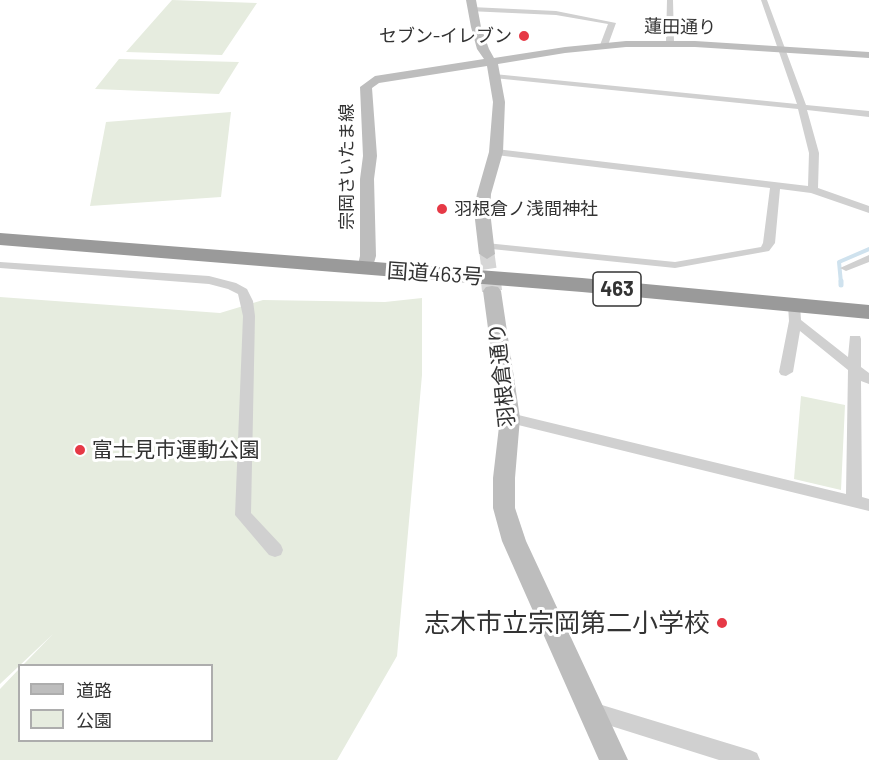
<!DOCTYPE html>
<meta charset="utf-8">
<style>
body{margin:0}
#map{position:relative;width:869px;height:760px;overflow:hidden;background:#fff;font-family:Barlow,"Noto Sans JP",sans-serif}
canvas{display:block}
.legend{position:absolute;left:18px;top:664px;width:195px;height:78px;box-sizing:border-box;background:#fff;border:2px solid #adadad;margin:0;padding:8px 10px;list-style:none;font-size:18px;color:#333}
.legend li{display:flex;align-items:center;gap:12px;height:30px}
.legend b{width:30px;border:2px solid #adadad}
</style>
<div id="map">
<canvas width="869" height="760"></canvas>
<ul class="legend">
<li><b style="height:8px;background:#bdbdbd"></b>道路</li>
<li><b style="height:16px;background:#e6ecdf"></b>公園</li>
</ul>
</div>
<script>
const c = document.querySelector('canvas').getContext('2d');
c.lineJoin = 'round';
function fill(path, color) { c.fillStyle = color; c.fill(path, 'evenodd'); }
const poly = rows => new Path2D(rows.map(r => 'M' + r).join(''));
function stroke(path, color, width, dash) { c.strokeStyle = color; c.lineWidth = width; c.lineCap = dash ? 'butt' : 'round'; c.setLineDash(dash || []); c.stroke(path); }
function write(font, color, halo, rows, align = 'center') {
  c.font = font + ' Barlow,"Noto Sans JP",sans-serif'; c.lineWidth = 6; c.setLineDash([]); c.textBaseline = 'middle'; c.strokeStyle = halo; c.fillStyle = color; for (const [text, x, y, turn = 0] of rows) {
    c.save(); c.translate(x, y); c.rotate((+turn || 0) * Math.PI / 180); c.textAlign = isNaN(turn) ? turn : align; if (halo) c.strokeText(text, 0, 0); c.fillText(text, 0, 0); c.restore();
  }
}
const green = poly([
 [172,0,257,3,222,55,126,52],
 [119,59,239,62,219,94,95,89],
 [231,112,221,197,90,206,106,122],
 [0,297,220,313,263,300,385,302,422,298,422,375,397,656,337,760,0,760,0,689,19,669,20,740,212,740,212,666,23,665,53,634,0,684],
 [801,396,845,405,841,490,794,479]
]);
const streamFar1 = poly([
 [841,283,839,262,869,249]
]);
const stream = poly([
 [841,281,841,285]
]);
const secondaryTunnelFar1 = poly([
 [487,254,491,283]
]);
const secondaryTunnel = poly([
 [491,281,492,291]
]);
const street = poly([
 [667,0,673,0,674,43,670,45,666,43,667,0],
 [761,0,767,0,806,105,869,111,869,117,807,110,819,153,818,188,869,206,869,213,811,193,780,189,775,243,769,251,675,268,482,248,482,244,486,243,675,262,761,247,763,243,770,188,496,155,491,152,496,149,808,186,809,153,798,109,494,78,490,76,494,74,797,104,761,0],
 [471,7,556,11,616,23,608,45,604,47,600,45,608,24,556,15,468,11,468,7,471,7],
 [869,255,869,262,846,271,840,268,869,255],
 [0,262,209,276,236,283,247,289,253,301,255,316,251,513,281,545,283,550,281,555,275,557,269,555,235,515,243,316,238,294,228,289,209,284,0,268,0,262],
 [794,301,800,305,801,320,848,357,850,336,860,336,861,339,861,367,869,373,869,384,861,381,862,497,869,499,869,511,510,423,503,418,510,413,846,494,848,370,800,331,793,372,786,376,781,375,779,372,789,321,788,305,794,301],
 [592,702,750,750,757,753,760,760,719,760,592,720,585,717,582,711,585,705,592,702]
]);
const secondary = poly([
 [466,0,476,0,481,27,489,49,494,58,565,47,626,41,695,41,869,52,869,58,695,47,626,47,565,53,498,64,505,102,503,152,491,194,490,211,495,254,487,259,479,254,474,211,477,194,489,152,493,102,487,66,379,83,372,88,377,156,374,179,376,256,371,273,359,273,357,269,360,256,360,179,363,156,360,87,375,76,484,59,477,49,471,27,466,0],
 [492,286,498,287,501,291,520,418,515,478,515,508,526,541,628,760,599,760,502,541,493,508,493,478,500,418,483,291,486,287,492,286]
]);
const highway = poly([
 [0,233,582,278,869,305,869,319,582,292,0,245,0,233]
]);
const markers = [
 [524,36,6,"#e63946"],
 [442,209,6,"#e63946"],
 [80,450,6,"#e63946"],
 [722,623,6,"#e63946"]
];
const farStreetnames = [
 ["蓮田通り",680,27,1],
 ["宗岡さいたま線",347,167,-90]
];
const farPoinames = [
 ["セブン-イレブン",512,36],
 ["羽根倉ノ浅間神社",454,209,"left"]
];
const shields = [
 [617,289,48]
];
const shieldNames = [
 ["463",617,289]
];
const streetNames = [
 ["国道463号",435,274,4],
 ["羽根倉通り",502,375,-96]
];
const poiNames = [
 ["富士見市運動公園",92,450]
];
const nearPoinames = [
 ["志木市立宗岡第二小学校",710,623]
];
fill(green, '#e6ecdf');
stroke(streamFar1, '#cfe2ee', 4);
stroke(stream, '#cfe2ee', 5);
stroke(secondaryTunnelFar1, '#d6d6d6', 15, [15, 8]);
stroke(secondaryTunnel, '#d6d6d6', 20, [20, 10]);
fill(street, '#d0d0d0');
fill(secondary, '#bdbdbd');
fill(highway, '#9a9a9a');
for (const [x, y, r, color] of markers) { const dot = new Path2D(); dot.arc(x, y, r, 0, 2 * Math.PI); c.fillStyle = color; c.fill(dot); stroke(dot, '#fff', 2); }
write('18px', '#333', '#fff', farStreetnames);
write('18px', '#333', '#fff', farPoinames, 'right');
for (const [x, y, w] of shields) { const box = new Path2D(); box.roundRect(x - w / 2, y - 17, w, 34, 4.5); c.fillStyle = '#fff'; c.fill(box); stroke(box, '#333', 1.5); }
write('bold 20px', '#333', null, shieldNames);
write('21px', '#333', '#fff', streetNames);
write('21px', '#333', '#fff', poiNames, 'left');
write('26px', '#333', '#fff', nearPoinames, 'right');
</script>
